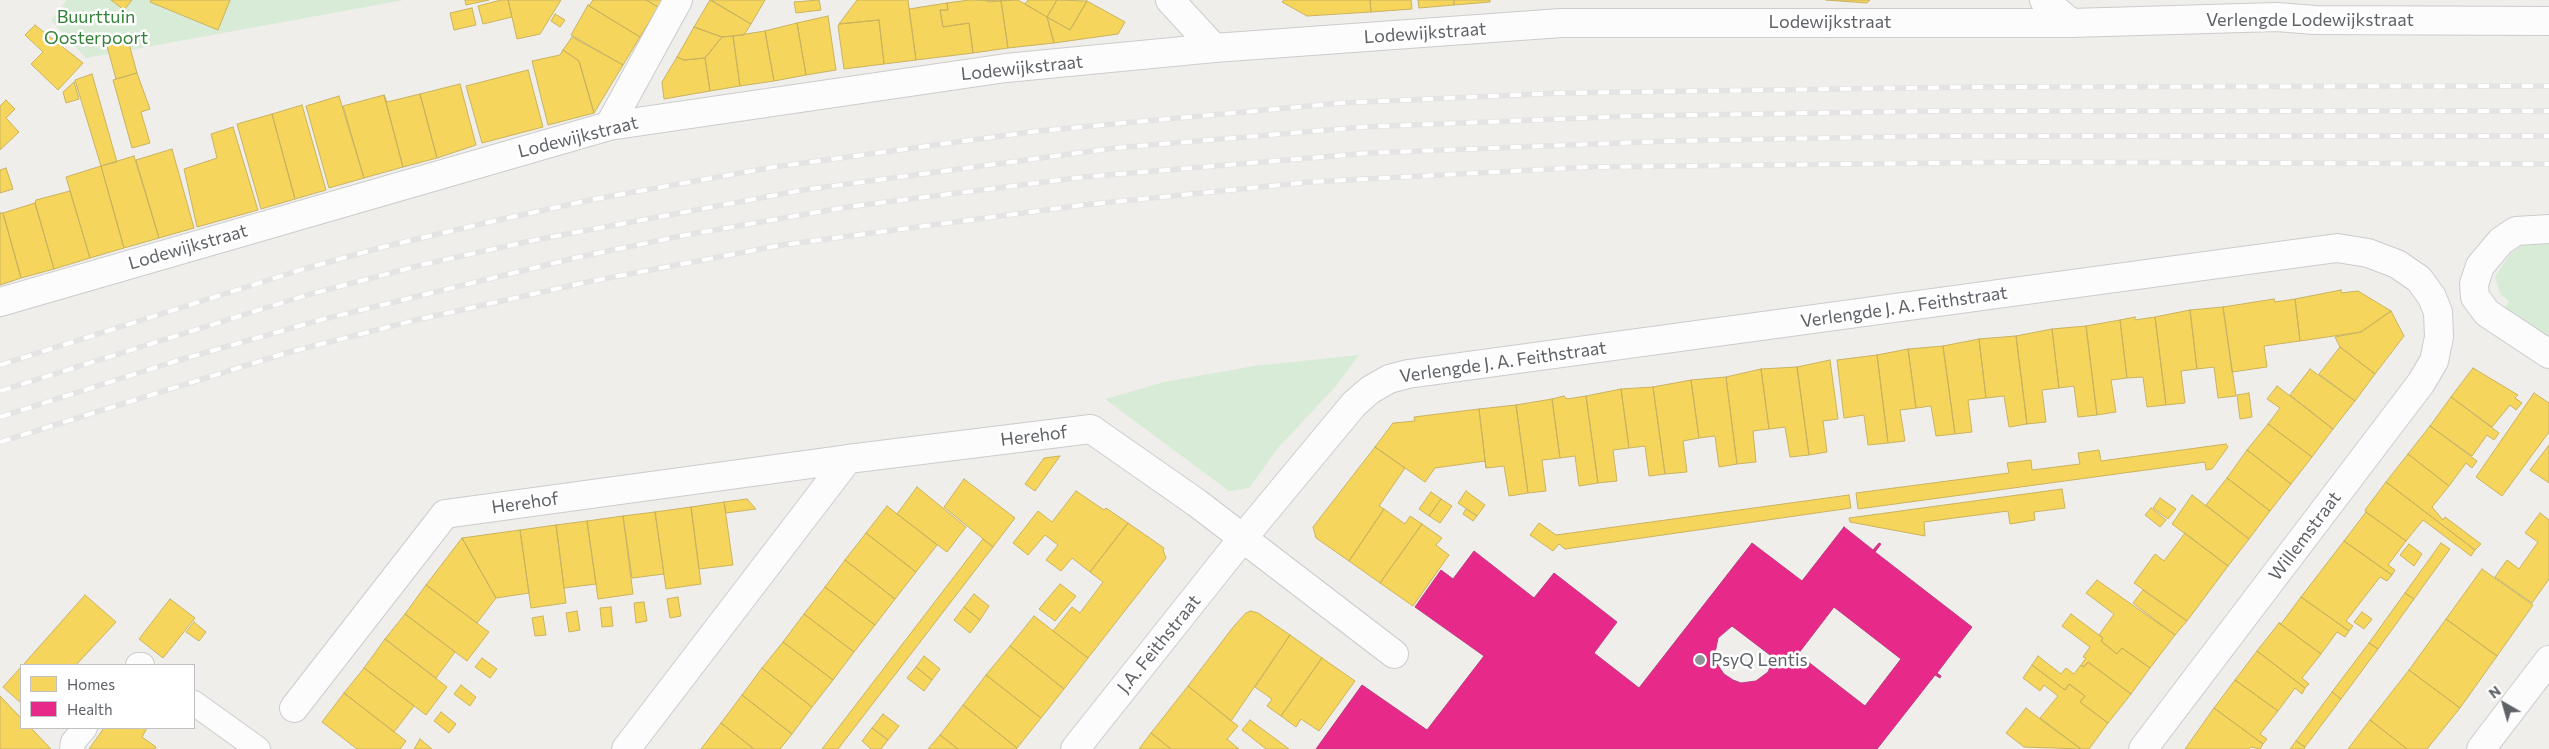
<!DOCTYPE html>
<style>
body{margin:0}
#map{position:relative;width:2549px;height:749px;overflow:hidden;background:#efeeea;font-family:Commissioner,sans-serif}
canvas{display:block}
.legend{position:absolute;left:20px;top:664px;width:175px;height:65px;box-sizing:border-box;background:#fff;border:1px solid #bfc1c3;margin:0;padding:6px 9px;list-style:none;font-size:15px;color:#5f6368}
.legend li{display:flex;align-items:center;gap:10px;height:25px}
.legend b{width:25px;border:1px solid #bfc1c3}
.north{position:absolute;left:2479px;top:679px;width:50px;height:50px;-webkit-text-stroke:4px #fff;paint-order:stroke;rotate:322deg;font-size:14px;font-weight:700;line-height:20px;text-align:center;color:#5f6368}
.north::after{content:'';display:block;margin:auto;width:18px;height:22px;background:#5f6368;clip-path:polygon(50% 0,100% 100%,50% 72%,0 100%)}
</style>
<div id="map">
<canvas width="2549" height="749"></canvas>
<ul class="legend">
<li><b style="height:14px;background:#f6d55c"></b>Homes</li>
<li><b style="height:14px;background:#e7298a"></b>Health</li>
</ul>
<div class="north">N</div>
</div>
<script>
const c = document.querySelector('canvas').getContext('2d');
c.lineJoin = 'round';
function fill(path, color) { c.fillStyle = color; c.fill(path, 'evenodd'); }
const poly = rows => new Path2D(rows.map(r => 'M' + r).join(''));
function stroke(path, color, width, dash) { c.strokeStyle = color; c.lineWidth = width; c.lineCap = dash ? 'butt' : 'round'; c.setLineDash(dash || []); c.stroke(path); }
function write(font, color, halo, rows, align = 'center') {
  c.font = font + ' Commissioner,sans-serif'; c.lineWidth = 5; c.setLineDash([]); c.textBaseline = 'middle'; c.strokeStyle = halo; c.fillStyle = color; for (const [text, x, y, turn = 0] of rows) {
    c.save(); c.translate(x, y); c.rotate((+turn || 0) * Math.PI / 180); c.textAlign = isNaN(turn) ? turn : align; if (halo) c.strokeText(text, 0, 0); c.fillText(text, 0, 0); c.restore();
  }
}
const green = poly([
 [67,0,404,0,86,58,51,20],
 [2549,242,2549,337,2505,308,2509,301,2500,294,2495,277,2511,253,2523,245],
 [1359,355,1336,386,1278,448,1249,488,1229,491,1105,399,1164,382,1254,366]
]);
const homes = poly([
 [111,0,132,0,124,10,111,0],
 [151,0,230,0,218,30,150,2,151,0],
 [465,0,489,0,466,5,465,0],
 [501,0,508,0,512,17,483,24,478,6,501,0],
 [508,0,561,0,540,34,517,39,508,0],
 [593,0,646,0,658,7,640,37,589,6,593,0],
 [646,0,662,0,658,7,646,0],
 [710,0,751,24,744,35,722,37,694,27,710,0],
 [711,0,765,0,751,24,711,0],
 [819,0,821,10,796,13,794,2,819,0],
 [857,0,908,0,916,60,884,64,879,20,839,24,857,0],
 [969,0,1001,1,1008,48,973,53,969,23,943,27,940,10,948,10,947,3,969,0],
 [985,0,1007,0,989,2,985,0],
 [1018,0,1047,17,1054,43,1008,48,1001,1,1018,0],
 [1028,0,1057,0,1047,17,1025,4,1028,0],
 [1057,0,1087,1,1070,30,1047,17,1057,0],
 [1284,0,1370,0,1371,12,1307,16,1282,2,1284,0],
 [1370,0,1411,0,1412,9,1371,12,1370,0],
 [1418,0,1454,0,1454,5,1419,8,1418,0],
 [1454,0,1490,0,1490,2,1454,5,1454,0],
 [1826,0,1870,0,1867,3,1826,0],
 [1087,1,1125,22,1118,34,1054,43,1047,17,1070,30,1087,1],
 [947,3,948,10,940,10,943,27,969,23,973,53,916,60,909,9,947,3],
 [588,5,640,37,623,65,571,35,588,5],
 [472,8,476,25,454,30,450,13,472,8],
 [555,14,565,20,560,27,551,21,555,14],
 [828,16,836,70,806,75,797,23,828,16],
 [879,20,884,64,844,69,838,26,839,24,879,20],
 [797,23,806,75,774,81,765,31,797,23],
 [35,25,83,63,58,90,31,64,43,52,25,35,35,25],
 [694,27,722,37,705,58,684,60,677,57,694,27],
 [765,31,774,81,740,86,733,36,765,31],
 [733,36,740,86,710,91,705,58,722,37,733,36],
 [572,37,623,65,594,113,579,61,563,50,572,37],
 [128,40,137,73,116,79,107,46,128,40],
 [563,50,579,61,594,113,548,125,532,61,560,55,563,50],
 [677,57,684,60,705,58,710,91,664,99,662,82,677,57],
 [528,70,543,127,482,143,466,86,528,70],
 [137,73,150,109,141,112,150,143,132,148,113,80,137,73],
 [92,74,117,162,101,166,75,80,92,74],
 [74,82,79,99,66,103,63,92,74,82],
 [460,84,476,145,437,158,420,94,460,84],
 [420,94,437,158,403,167,384,95,387,102,420,94],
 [384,95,403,167,364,178,343,106,384,95],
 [339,96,364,178,329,188,306,106,339,96],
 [6,100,15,109,6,118,19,132,0,150,0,106,6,100],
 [302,105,326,190,295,199,272,114,302,105],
 [272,114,295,199,261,209,237,124,272,114],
 [233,127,258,210,197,227,184,169,217,158,211,134,233,127],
 [172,149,194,228,159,238,136,160,172,149],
 [134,156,159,238,124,248,101,166,134,156],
 [101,166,124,248,90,258,66,177,101,166],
 [6,168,13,189,0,193,0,170,6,168],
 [70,191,90,258,54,269,35,203,36,200,70,191],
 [35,203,54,269,21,278,3,213,35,203],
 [0,213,3,213,21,278,0,285,0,213],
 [2341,290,2341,293,2358,291,2391,311,2361,332,2300,341,2295,299,2341,290],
 [2274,299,2275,302,2295,299,2300,341,2264,346,2267,367,2232,372,2223,307,2274,299],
 [2223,307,2236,396,2218,398,2214,367,2197,369,2190,310,2223,307],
 [2190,310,2197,369,2181,371,2185,403,2166,405,2155,317,2190,310],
 [2391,311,2404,336,2375,374,2340,347,2335,337,2361,332,2391,311],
 [2135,317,2135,320,2155,317,2166,405,2147,407,2143,377,2127,378,2120,320,2135,317],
 [2120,320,2127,378,2111,380,2116,412,2097,415,2086,326,2120,320],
 [2086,326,2097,415,2078,417,2074,386,2059,388,2052,329,2086,326],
 [2052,329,2059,388,2042,390,2046,422,2027,424,2016,336,2052,329],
 [2016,336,2027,424,2009,427,2004,396,1986,398,1979,339,2016,336],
 [1979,339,1986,398,1968,400,1972,432,1955,434,1943,346,1979,339],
 [1943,346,1955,434,1936,436,1931,406,1916,408,1908,349,1943,346],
 [2340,347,2375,374,2355,401,2319,374,2340,347],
 [1908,349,1916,408,1900,410,1905,441,1888,443,1877,355,1908,349],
 [1877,355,1888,443,1868,445,1864,415,1844,418,1837,360,1877,355],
 [1830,360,1838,419,1823,421,1827,452,1809,455,1797,367,1830,360],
 [1797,367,1809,455,1790,457,1785,427,1769,429,1761,369,1797,367],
 [2473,368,2518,395,2515,398,2522,403,2516,410,2510,405,2492,427,2451,397,2473,368],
 [1761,369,1769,429,1753,431,1756,462,1737,464,1726,377,1761,369],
 [2310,369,2355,401,2333,429,2290,395,2310,369],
 [1726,377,1737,464,1719,467,1715,436,1699,438,1691,380,1726,377],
 [1691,380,1699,438,1683,441,1687,472,1665,474,1653,387,1691,380],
 [2277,386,2333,429,2312,457,2268,424,2280,408,2267,399,2277,386],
 [1653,387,1665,474,1649,476,1645,446,1629,448,1621,389,1653,387],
 [1621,389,1629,448,1613,450,1617,481,1598,483,1586,396,1621,389],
 [2249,393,2252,417,2240,419,2237,395,2249,393],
 [2534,393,2549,403,2549,432,2502,496,2476,477,2534,393],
 [1564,396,1567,399,1586,396,1598,483,1579,486,1575,456,1560,458,1552,399,1564,396],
 [2451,397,2499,433,2494,440,2487,435,2472,456,2430,426,2451,397],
 [1552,399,1560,458,1542,460,1546,491,1528,493,1516,405,1552,399],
 [1516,405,1528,493,1509,496,1504,466,1486,468,1479,409,1516,405],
 [1479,409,1486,468,1485,461,1435,468,1425,482,1375,447,1393,423,1415,421,1414,417,1479,409],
 [2268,424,2312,457,2291,484,2247,450,2268,424],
 [2430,426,2477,461,2472,468,2466,463,2449,486,2408,454,2430,426],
 [2226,444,2228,447,2212,469,2206,470,2205,462,1858,509,1856,493,2009,473,2007,463,2031,460,2032,470,2080,464,2078,453,2099,450,2101,461,2226,444],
 [2549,445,2549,483,2530,470,2549,445],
 [1375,447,1405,468,1379,506,1384,509,1349,561,1316,538,1313,527,1375,447],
 [2247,450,2291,484,2270,511,2227,478,2247,450],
 [2408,454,2449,486,2432,507,2443,520,2445,517,2481,544,2475,550,2386,482,2408,454],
 [1060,456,1035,491,1025,484,1044,458,1060,456],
 [2227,478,2270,511,2249,539,2206,505,2227,478],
 [964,479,1015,518,993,547,944,507,964,479],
 [2386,482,2475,550,2471,556,2423,520,2406,541,2366,512,2365,510,2386,482],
 [917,487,966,527,947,552,897,514,917,487],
 [2062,489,2065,508,2034,512,2035,520,2010,524,2008,511,1924,522,1925,536,1850,522,1849,518,2062,489],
 [1076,491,1104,510,1106,508,1128,523,1090,572,1072,558,1061,571,1046,560,1058,545,1045,535,1028,555,1013,543,1038,511,1052,522,1076,491],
 [1466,491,1485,505,1477,516,1458,503,1466,491],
 [1431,492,1441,499,1429,516,1419,509,1431,492],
 [1849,495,1851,508,1565,549,1559,544,1553,551,1530,535,1539,523,1556,535,1849,495],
 [2192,495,2249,539,2228,566,2172,524,2192,495],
 [2160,498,2176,509,2168,519,2153,508,2160,498],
 [747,499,756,509,726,513,724,502,747,499],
 [1441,499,1452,506,1440,523,1429,516,1441,499],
 [724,502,733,565,699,569,691,507,724,502],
 [887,506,937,545,916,572,866,533,887,506],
 [691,507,701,584,666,589,655,512,691,507],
 [2151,508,2166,520,2160,527,2145,515,2151,508],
 [1384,509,1405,524,1410,516,1422,524,1380,583,1349,561,1384,509],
 [1466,509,1477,516,1473,521,1463,514,1466,509],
 [655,512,664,574,632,578,623,516,655,512],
 [2366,512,2406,541,2388,565,2395,570,2392,575,2344,541,2366,512],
 [2540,513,2549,520,2549,579,2532,603,2495,577,2507,560,2519,569,2538,542,2525,533,2540,513],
 [623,516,633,594,598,599,587,521,623,516],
 [587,521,596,584,564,588,556,525,587,521],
 [1128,523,1164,548,1163,550,1166,558,1088,658,1053,631,1072,607,1080,613,1103,582,1090,572,1128,523],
 [1422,524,1442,538,1436,545,1449,555,1413,606,1380,583,1422,524],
 [556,525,566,603,531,608,520,530,556,525],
 [520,530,529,593,496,598,462,538,520,530],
 [866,533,916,572,895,599,845,560,866,533],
 [2185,533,2228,566,2187,621,2134,583,2155,554,2164,561,2185,533],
 [462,538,496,598,477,623,426,585,462,538],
 [983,539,993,547,838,749,822,749,983,539],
 [2344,541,2392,575,2387,581,2380,577,2346,621,2353,626,2349,631,2301,597,2344,541],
 [2441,543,2450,549,2414,599,2405,593,2441,543],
 [2409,544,2422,554,2414,566,2400,555,2409,544],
 [845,560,895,599,875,625,825,587,845,560],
 [2482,569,2533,605,2497,656,2446,619,2482,569],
 [2097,580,2175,635,2150,668,2122,648,2117,654,2101,641,2103,638,2099,635,2114,614,2086,593,2097,580],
 [1060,584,1076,596,1055,621,1039,609,1060,584],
 [426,585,489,632,467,661,405,614,426,585],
 [825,587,875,625,854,652,804,614,825,587],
 [2143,590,2187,621,2175,635,2133,603,2143,590],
 [2405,593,2414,599,2378,649,2369,643,2405,593],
 [974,594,989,606,980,620,964,607,974,594],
 [85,595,116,622,76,665,23,665,85,595],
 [678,597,681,616,670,618,667,599,678,597],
 [2301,597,2349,631,2345,637,2337,632,2321,654,2279,623,2281,624,2301,597],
 [170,599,195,618,163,658,139,639,170,599],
 [644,602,647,621,636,623,634,603,644,602],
 [611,607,613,626,602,627,600,608,611,607],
 [964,607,980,620,970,633,954,620,964,607],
 [577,611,580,630,569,632,566,613,577,611],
 [1251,611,1258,613,1290,635,1231,721,1188,686,1234,626,1246,613,1251,611],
 [2362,612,2372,619,2364,629,2354,622,2362,612],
 [405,614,455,652,436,678,385,639,405,614],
 [804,614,854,652,833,680,783,642,804,614],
 [2071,614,2103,638,2101,641,2117,654,2122,648,2150,668,2131,694,2088,662,2084,667,2081,665,2086,658,2083,657,2090,647,2062,626,2071,614],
 [543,616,546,635,535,636,532,618,543,616],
 [1034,616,1088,658,1064,689,1010,646,1034,616],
 [2446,619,2497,656,2460,708,2409,670,2446,619],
 [194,622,206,632,199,641,186,632,194,622],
 [2279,623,2321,654,2302,678,2309,684,2305,688,2257,651,2279,623],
 [1290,635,1322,658,1281,716,1267,706,1272,699,1255,687,1290,635],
 [385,639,447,687,426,715,364,668,385,639],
 [783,642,833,680,812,707,762,668,783,642],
 [2369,643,2378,649,2341,699,2332,692,2369,643],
 [1010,646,1064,689,1041,718,986,675,1010,646],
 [2257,651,2305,688,2302,694,2295,688,2278,711,2235,680,2257,651],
 [924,656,940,669,932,680,916,667,924,656],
 [2038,656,2061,674,2066,668,2074,674,2081,665,2084,667,2088,662,2131,694,2108,723,2080,702,2085,696,2069,684,2065,690,2032,665,2038,656],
 [482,658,497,669,490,678,475,667,482,658],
 [1322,658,1355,681,1319,731,1301,719,1296,727,1281,716,1322,658],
 [2032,665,2065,690,2069,684,2085,696,2080,702,2108,723,2089,749,2081,749,2040,718,2058,696,2044,685,2040,691,2023,678,2032,665],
 [21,667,21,703,3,687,21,667],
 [916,667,932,680,924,691,907,678,916,667],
 [364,668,414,706,394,732,344,693,364,668],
 [762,668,812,707,792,734,742,695,762,668],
 [2409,670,2460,708,2427,749,2407,749,2370,720,2409,670],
 [986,675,1041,718,1017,748,963,705,986,675],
 [2235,680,2278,711,2260,734,2267,739,2263,744,2214,708,2235,680],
 [461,685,476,697,470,706,454,694,461,685],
 [1188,686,1238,726,1227,739,1239,749,1171,749,1151,733,1188,686],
 [2332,692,2341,699,2305,747,2296,741,2332,692],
 [344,693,406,741,400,749,357,749,322,722,344,693],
 [742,695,792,734,780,749,754,749,721,723,742,695],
 [0,696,21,718,21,728,31,728,51,749,0,749,0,696],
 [963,705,1017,748,1016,749,958,749,940,735,963,705],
 [2026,708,2044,722,2081,749,2024,747,2006,733,2026,708],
 [2214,708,2263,744,2260,749,2251,747,2249,749,2185,749,2214,708],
 [441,712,456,724,449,733,434,721,441,712],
 [883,714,899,726,888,740,872,728,883,714],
 [1250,720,1289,749,1266,749,1242,730,1250,720],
 [2370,720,2407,749,2348,749,2370,720],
 [721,723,754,749,701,749,721,723],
 [104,728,147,728,142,737,156,747,155,749,89,749,104,728],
 [872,728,888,740,881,749,871,749,862,741,872,728],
 [1151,733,1171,749,1139,749,1151,733],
 [940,735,958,749,928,749,940,735],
 [420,739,432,749,414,749,420,739],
 [2296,741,2305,747,2304,749,2290,749,2296,741]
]);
const health = poly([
 [1844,527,1873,550,1879,543,1881,544,1875,552,1972,627,1937,673,1941,676,1940,678,1935,675,1877,749,1316,749,1362,685,1427,730,1484,656,1415,607,1441,570,1453,579,1474,551,1534,598,1554,573,1617,622,1594,653,1639,688,1752,543,1802,581,1844,527],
 [1834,607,1901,659,1865,706,1798,654,1834,607],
 [1732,626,1774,658,1768,672,1756,681,1741,683,1733,680,1724,674,1717,664,1715,653,1718,638,1732,626]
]);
const lane = poly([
 [138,665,142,665],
 [194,703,258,749],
 [72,749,73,742,85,728]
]);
const street = poly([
 [1170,0,1214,48],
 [2044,0,2071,23],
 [609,126,678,0],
 [2549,229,2516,231,2501,241,2480,266,2474,284,2475,297,2487,313,2549,354],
 [0,302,609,126,1006,68,1214,48,1561,23,2071,23,2277,17,2314,20,2549,21],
 [294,708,445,514,848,459],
 [626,749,848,459,1091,429,1197,503,1394,654],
 [1075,749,1242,539,1354,404,1370,390,1389,379,1408,374,2337,248,2368,253,2397,264,2419,279,2432,297,2438,312,2439,337,2434,361,2421,383,2143,749],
 [2481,749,2549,660]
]);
const rail = poly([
 [0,365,300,270,383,247,498,220,595,199,774,167,1038,131,1341,103,1562,93,1972,87,2549,86],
 [0,391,307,295,425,264,535,240,803,190,1115,148,1363,127,1633,116,1935,111,2549,111],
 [0,417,176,361,320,320,579,257,686,235,847,207,1084,177,1369,153,1669,141,1935,136,2549,136],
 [0,442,286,353,416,320,587,282,782,245,1083,205,1310,182,1588,167,2027,162,2549,164]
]);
const markers = [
 [1700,660,6,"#919496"]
];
const parkNames = [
 ["Buurttuin",96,17],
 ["Oosterpoort",96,38]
];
const streetNames = [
 ["Verlengde Lodewijkstraat",2310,20],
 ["Lodewijkstraat",1830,22],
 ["Lodewijkstraat",1425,33,-4],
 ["Lodewijkstraat",1022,68,-6],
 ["Lodewijkstraat",578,137,-14],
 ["Lodewijkstraat",188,247,-16],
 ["Verlengde J. A. Feithstraat",1904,307,-8],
 ["Verlengde J. A. Feithstraat",1503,362,-8],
 ["Herehof",1034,436,-7],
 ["Herehof",525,503,-8],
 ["Willemstraat",2305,536,-53],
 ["J.A. Feithstraat",1159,644,-51]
];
const poiNames = [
 ["PsyQ Lentis",1711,660]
];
fill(green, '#d8ebd6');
fill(homes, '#f6d55c');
stroke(homes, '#c9b360', 1);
fill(health, '#e7298a');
stroke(health, '#be3a80', 1);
stroke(lane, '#cbcccc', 26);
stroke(street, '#cbcccc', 30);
stroke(lane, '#fdfcfc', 24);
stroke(street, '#fdfcfc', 28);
stroke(rail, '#e4e4e4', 5.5);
stroke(rail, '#fff', 4, [11]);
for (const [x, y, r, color] of markers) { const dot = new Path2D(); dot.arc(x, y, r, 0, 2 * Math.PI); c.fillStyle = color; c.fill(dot); stroke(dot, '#fff', 2); }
write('18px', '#348238', '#fff', parkNames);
write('18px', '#5f6368', '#fff', streetNames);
write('18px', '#5f6368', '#fff', poiNames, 'left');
</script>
